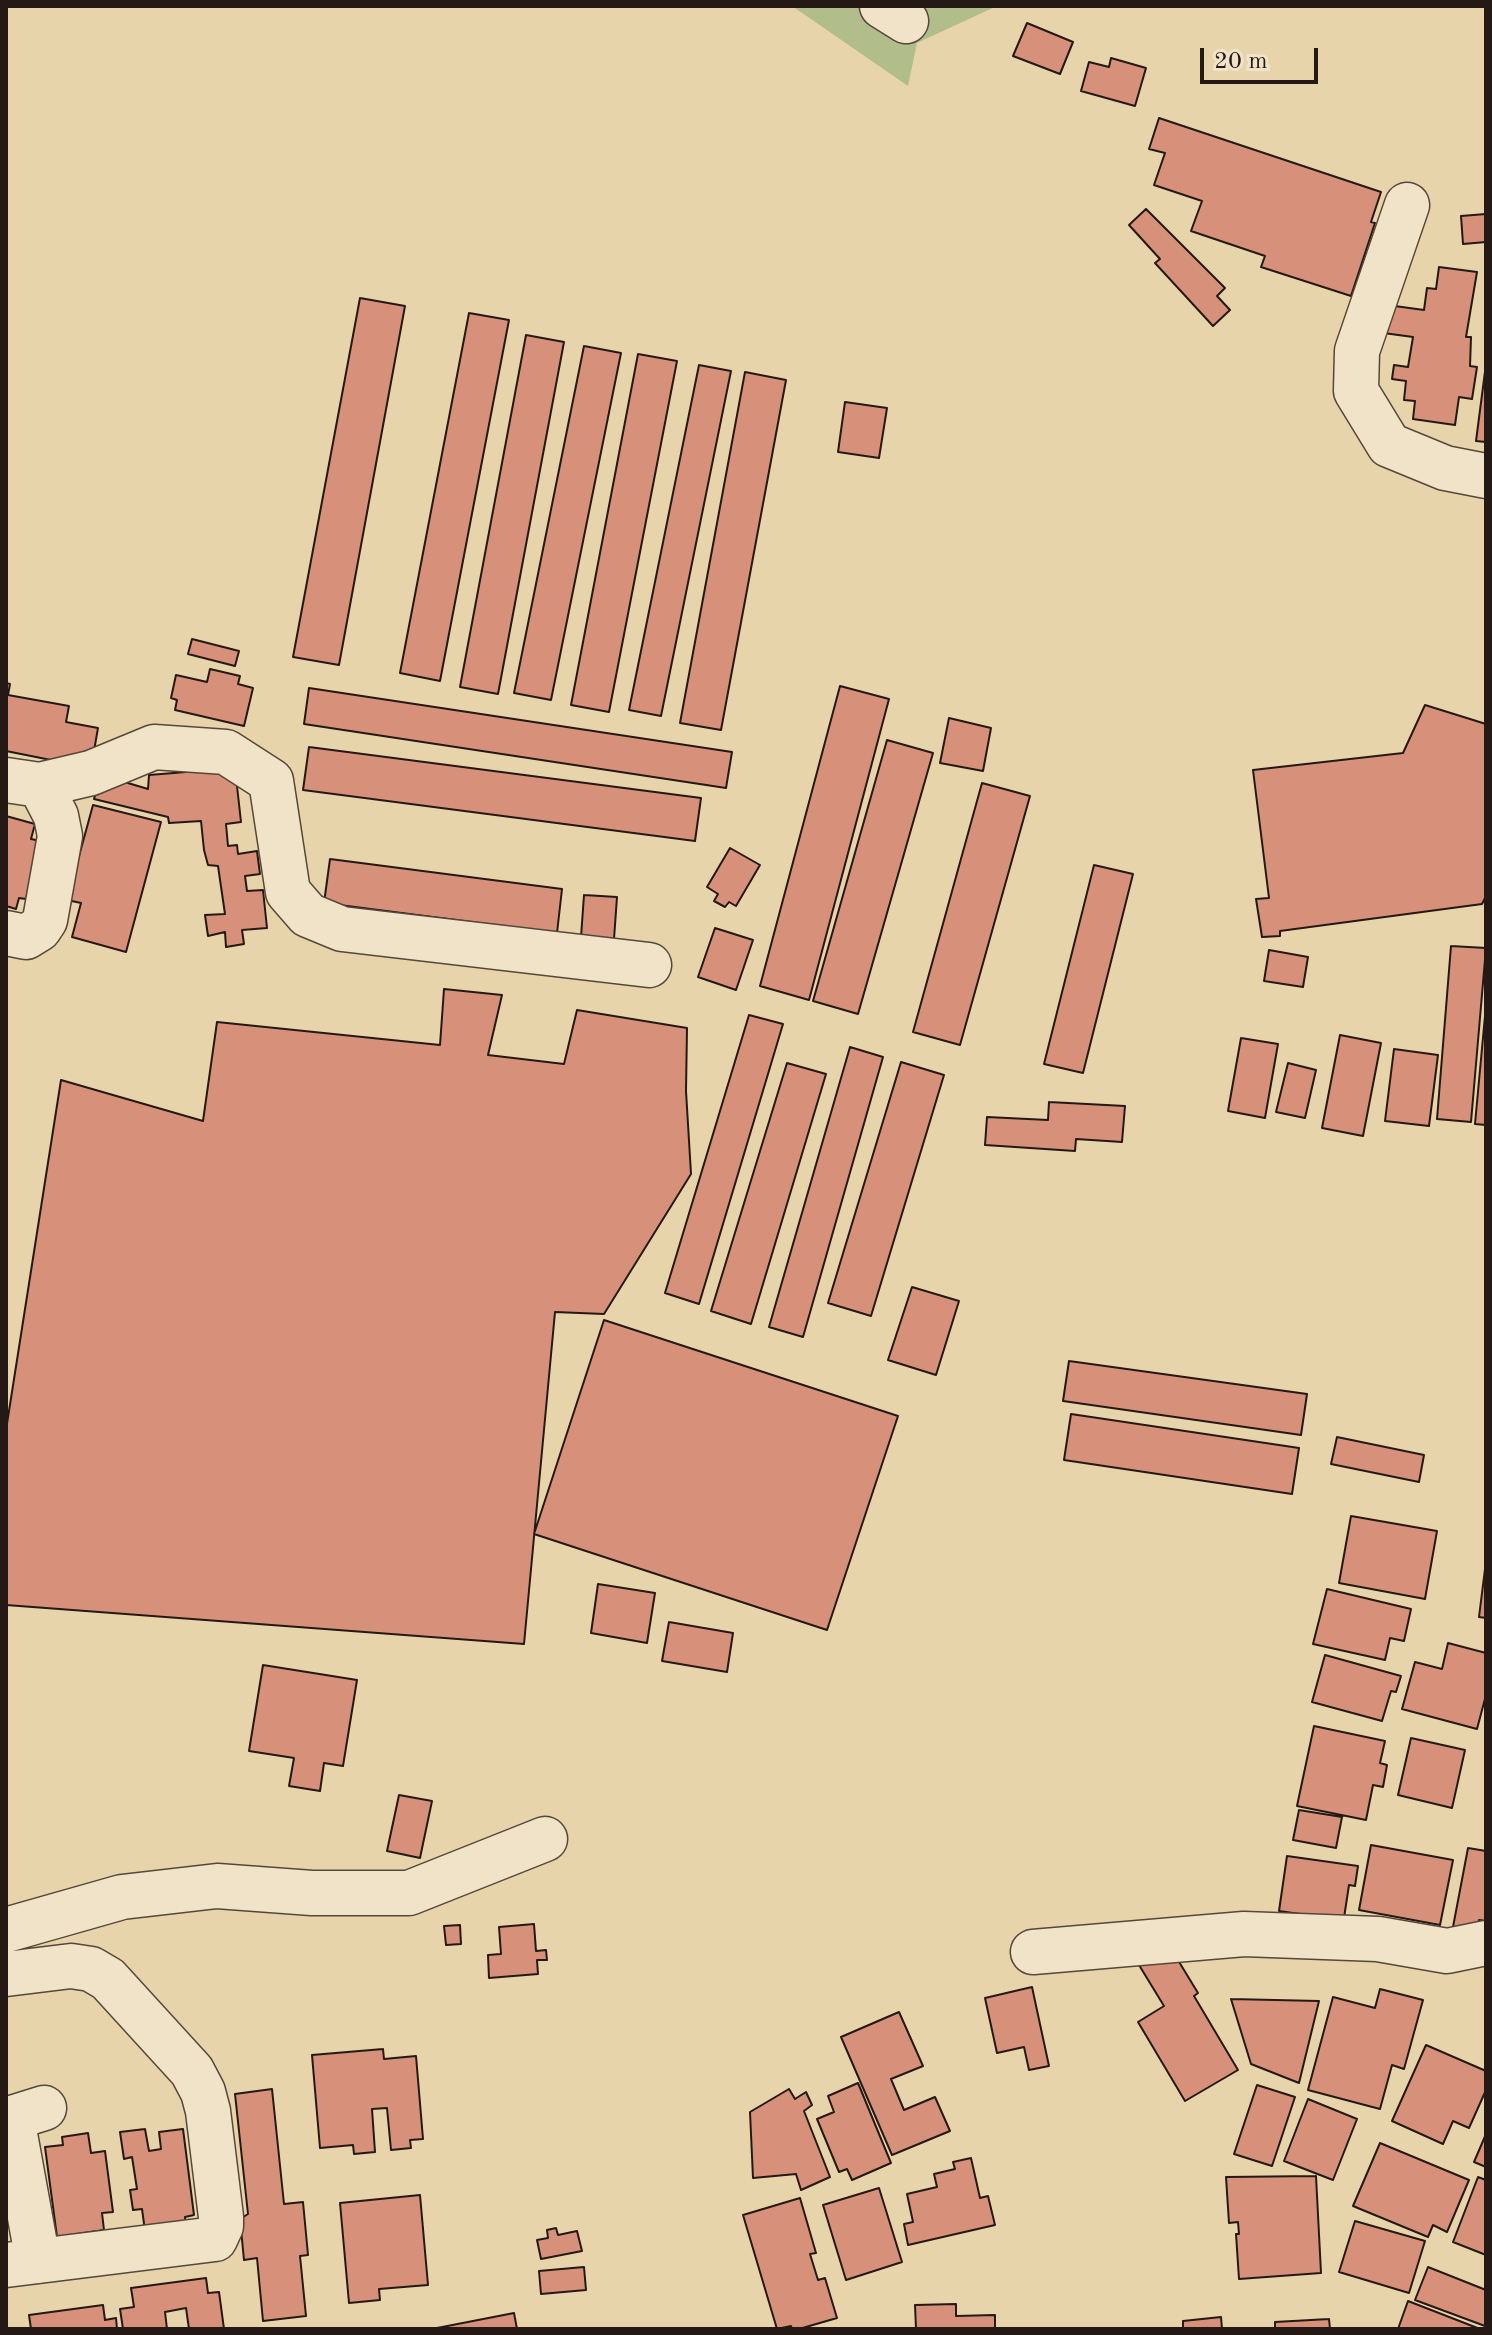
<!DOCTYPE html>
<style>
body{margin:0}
#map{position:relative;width:1492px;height:2335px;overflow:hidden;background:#e8d4aa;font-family:"Old Standard TT",serif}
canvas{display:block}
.frame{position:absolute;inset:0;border:8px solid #241914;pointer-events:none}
.scale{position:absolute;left:1200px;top:48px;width:118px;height:36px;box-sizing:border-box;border:4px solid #241914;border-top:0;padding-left:10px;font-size:24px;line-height:28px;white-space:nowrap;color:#241914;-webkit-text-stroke:6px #f0e3c8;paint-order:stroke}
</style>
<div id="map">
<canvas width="1492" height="2335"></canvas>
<div class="frame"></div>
<div class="scale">20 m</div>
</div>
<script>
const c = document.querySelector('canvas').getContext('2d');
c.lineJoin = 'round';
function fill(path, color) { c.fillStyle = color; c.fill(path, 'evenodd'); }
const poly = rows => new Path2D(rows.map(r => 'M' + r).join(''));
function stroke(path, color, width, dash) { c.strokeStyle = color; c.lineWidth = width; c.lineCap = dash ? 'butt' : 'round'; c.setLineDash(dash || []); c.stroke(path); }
const green = poly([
 [792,6,997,6,917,43,908,86]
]);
const building = poly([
 [1027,23,1073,42,1060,74,1013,56,1027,23],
 [1111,58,1146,68,1135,106,1081,91,1089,62,1109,67,1111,58],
 [1159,118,1381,192,1371,222,1375,223,1351,296,1261,267,1265,256,1191,231,1202,201,1154,185,1165,153,1149,149,1159,118],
 [1146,209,1225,288,1217,296,1230,310,1213,326,1155,263,1160,259,1129,225,1146,209],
 [1486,214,1486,242,1463,244,1461,216,1486,214],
 [1439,267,1477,272,1466,337,1471,337,1470,366,1477,367,1472,399,1459,397,1455,425,1413,419,1415,401,1404,400,1406,381,1392,379,1394,365,1408,367,1413,337,1376,332,1380,304,1424,310,1427,288,1436,289,1439,267],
 [360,298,405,306,339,665,293,657,360,298],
 [469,313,509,320,440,681,400,673,469,313],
 [526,335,564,342,498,694,460,687,526,335],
 [584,346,621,353,551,700,514,693,584,346],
 [638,354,677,361,609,712,571,705,638,354],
 [1486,364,1486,442,1476,441,1486,364],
 [699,365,731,371,661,716,629,710,699,365],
 [745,372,786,380,721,730,680,723,745,372],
 [845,402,887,408,879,458,838,452,845,402],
 [192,639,239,651,235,666,188,654,192,639],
 [210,669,240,676,238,684,253,688,244,726,175,710,177,700,171,698,176,675,207,682,210,669],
 [6,683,10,684,8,695,69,706,66,722,98,728,91,768,6,751,6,683],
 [840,686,889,699,809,1000,760,986,840,686],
 [309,688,732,752,726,788,304,724,309,688],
 [1425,705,1486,724,1486,896,1482,904,1280,931,1280,936,1262,937,1256,899,1269,898,1253,770,1403,753,1425,705],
 [949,718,991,728,983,771,940,763,949,718],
 [887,740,933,753,858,1014,813,1001,887,740],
 [309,747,701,798,695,841,303,790,309,747],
 [235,768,241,822,226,824,228,846,237,845,238,854,257,851,260,874,245,876,247,891,263,890,267,928,242,930,244,944,226,947,225,932,208,936,205,915,225,914,218,866,208,865,204,850,201,821,169,823,168,817,94,799,101,775,148,789,149,775,235,768],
 [982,783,1030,796,960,1045,913,1032,982,783],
 [93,805,161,822,126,952,72,937,81,903,67,900,93,805],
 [6,816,35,824,31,839,41,841,26,899,19,898,16,909,6,906,6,816],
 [730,848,760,865,736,906,729,902,725,907,714,901,718,894,707,887,730,848],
 [330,859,562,889,557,933,324,903,330,859],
 [1094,865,1133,874,1083,1073,1044,1064,1094,865],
 [584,895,617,897,614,939,581,937,584,895],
 [715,928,753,940,736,990,698,977,715,928],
 [1451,946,1486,948,1471,1122,1437,1119,1451,946],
 [1269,950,1308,957,1303,987,1264,981,1269,950],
 [444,989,502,995,488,1055,564,1064,577,1010,687,1028,686,1091,691,1174,604,1314,555,1312,524,1644,6,1605,6,1430,61,1080,203,1121,217,1022,440,1045,444,989],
 [1486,1005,1486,1125,1475,1124,1486,1005],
 [749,1015,783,1024,699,1304,665,1293,749,1015],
 [1340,1035,1381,1043,1363,1136,1322,1128,1340,1035],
 [1241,1038,1278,1044,1265,1118,1228,1111,1241,1038],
 [850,1047,883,1057,803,1337,769,1327,850,1047],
 [1394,1049,1438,1055,1429,1126,1385,1121,1394,1049],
 [901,1062,944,1075,871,1316,828,1303,901,1062],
 [787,1063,826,1074,751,1324,711,1311,787,1063],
 [1288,1063,1316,1070,1305,1118,1276,1112,1288,1063],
 [1049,1102,1125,1106,1122,1142,1076,1139,1075,1151,985,1145,987,1117,1048,1120,1049,1102],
 [912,1287,959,1301,936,1375,888,1360,912,1287],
 [604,1320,898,1416,827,1630,534,1534,604,1320],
 [1069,1361,1307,1394,1301,1435,1063,1401,1069,1361],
 [1071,1414,1299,1448,1292,1494,1064,1460,1071,1414],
 [1337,1437,1424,1455,1419,1482,1331,1464,1337,1437],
 [1351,1516,1437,1531,1425,1599,1339,1583,1351,1516],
 [1486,1561,1486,1618,1479,1617,1486,1561],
 [598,1584,655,1593,647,1643,591,1633,598,1584],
 [1327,1589,1411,1609,1404,1641,1390,1638,1385,1660,1313,1644,1327,1589],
 [669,1622,733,1633,727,1672,662,1661,669,1622],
 [1448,1643,1486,1653,1486,1695,1477,1729,1402,1709,1415,1662,1442,1669,1448,1643],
 [1325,1655,1401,1676,1396,1692,1391,1691,1382,1721,1312,1702,1325,1655],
 [263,1665,357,1680,343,1766,324,1763,320,1791,289,1786,294,1758,249,1751,263,1665],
 [1314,1726,1385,1741,1380,1763,1387,1765,1383,1787,1373,1785,1366,1820,1297,1806,1314,1726],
 [1411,1738,1465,1750,1452,1808,1398,1795,1411,1738],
 [399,1795,432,1801,420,1858,387,1851,399,1795],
 [1299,1810,1342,1817,1336,1848,1293,1840,1299,1810],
 [1371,1845,1453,1860,1440,1925,1359,1910,1371,1845],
 [1468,1848,1486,1851,1486,1921,1479,1920,1477,1931,1453,1927,1468,1848],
 [1287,1856,1358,1866,1355,1886,1349,1885,1342,1931,1314,1916,1279,1911,1287,1856],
 [534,1924,536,1951,546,1950,547,1960,537,1960,538,1974,489,1978,488,1955,501,1954,499,1927,534,1924],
 [460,1925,461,1944,446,1945,444,1926,460,1925],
 [1170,1947,1198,1993,1194,1996,1238,2070,1185,2101,1138,2022,1164,2006,1139,1965,1170,1947],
 [1032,1987,1049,2066,1029,2070,1024,2047,997,2053,985,1998,1032,1987],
 [1380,1989,1423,2000,1404,2069,1392,2065,1380,2109,1308,2090,1333,1997,1375,2008,1380,1989],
 [1231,1999,1319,2001,1299,2083,1251,2064,1231,1999],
 [899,2012,923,2066,891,2079,904,2110,935,2097,950,2131,892,2155,841,2037,899,2012],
 [1426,2045,1486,2071,1486,2090,1469,2128,1453,2121,1443,2144,1392,2121,1426,2045],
 [383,2049,384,2059,416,2056,423,2139,410,2140,411,2148,391,2150,387,2108,372,2109,375,2152,354,2154,353,2145,320,2148,312,2055,383,2049],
 [858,2083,891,2163,852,2180,847,2169,839,2172,817,2119,834,2112,828,2096,858,2083],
 [1257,2085,1295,2097,1272,2166,1234,2154,1257,2085],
 [272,2089,284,2204,303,2202,308,2255,300,2256,306,2316,263,2321,257,2258,244,2260,240,2219,248,2214,235,2094,272,2089],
 [789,2089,795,2099,806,2092,812,2105,804,2111,830,2177,801,2190,796,2174,753,2178,750,2112,789,2089],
 [1308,2099,1357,2119,1333,2180,1284,2161,1308,2099],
 [145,2129,149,2151,161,2149,159,2132,183,2129,194,2215,185,2217,186,2226,145,2231,142,2209,133,2210,130,2190,137,2189,132,2157,124,2159,120,2132,145,2129],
 [88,2133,91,2153,105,2151,113,2212,102,2213,104,2230,57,2237,45,2147,63,2145,62,2137,88,2133],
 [1486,2134,1486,2167,1474,2162,1486,2134],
 [1380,2143,1469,2180,1447,2232,1433,2225,1428,2237,1353,2206,1380,2143],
 [971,2158,980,2198,988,2196,995,2225,908,2245,904,2224,913,2222,907,2194,937,2187,934,2174,955,2169,953,2162,971,2158],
 [1316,2176,1321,2273,1239,2279,1236,2234,1239,2234,1238,2222,1229,2223,1226,2177,1316,2176],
 [1478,2177,1486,2180,1486,2255,1453,2242,1478,2177],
 [879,2188,902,2262,846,2280,823,2205,879,2188],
 [420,2195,428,2285,379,2289,380,2300,349,2303,340,2203,420,2195],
 [800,2198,816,2253,810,2254,818,2280,825,2278,837,2318,799,2329,792,2329,791,2326,777,2329,743,2215,800,2198],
 [1355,2221,1425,2241,1409,2293,1339,2272,1355,2221],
 [556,2228,558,2235,577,2231,582,2251,541,2259,537,2240,548,2238,547,2230,556,2228],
 [584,2267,586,2290,541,2294,539,2271,584,2267],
 [1428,2267,1486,2290,1485,2326,1415,2300,1428,2267],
 [206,2278,208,2293,219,2292,224,2329,189,2329,186,2308,165,2312,167,2329,123,2329,120,2309,134,2307,131,2288,206,2278],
 [1408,2301,1480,2329,1398,2329,1408,2301],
 [956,2304,956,2316,995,2315,995,2329,916,2329,915,2305,956,2304],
 [103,2305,105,2320,116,2318,117,2329,31,2329,29,2315,103,2305],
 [514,2313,517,2329,437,2329,437,2328,514,2313],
 [1221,2317,1222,2329,1183,2329,1183,2321,1221,2317],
 [1329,2319,1330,2329,1275,2329,1275,2322,1329,2319]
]);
const minor = poly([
 [882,6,906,21],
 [1407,205,1357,351,1356,391,1389,445,1445,468,1486,476],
 [6,780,40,785,56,816,60,836,45,920,39,929,26,937,6,933],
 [40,785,91,773,154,747,226,752,271,781,288,892,308,915,342,929,649,965],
 [6,1930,122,1897,217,1886,312,1893,409,1893,545,1839],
 [1033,1952,1244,1934,1378,1939,1447,1951,1486,1943],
 [6,1974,71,1966,91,1969,108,1979,192,2071,203,2092,208,2111,221,2217,221,2226,215,2239,6,2265],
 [38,2261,12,2118,44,2108]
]);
fill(green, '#b1be8c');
fill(building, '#d7917b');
stroke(building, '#241914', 2);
stroke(minor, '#55483a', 47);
stroke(minor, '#f0e3c8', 44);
</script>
